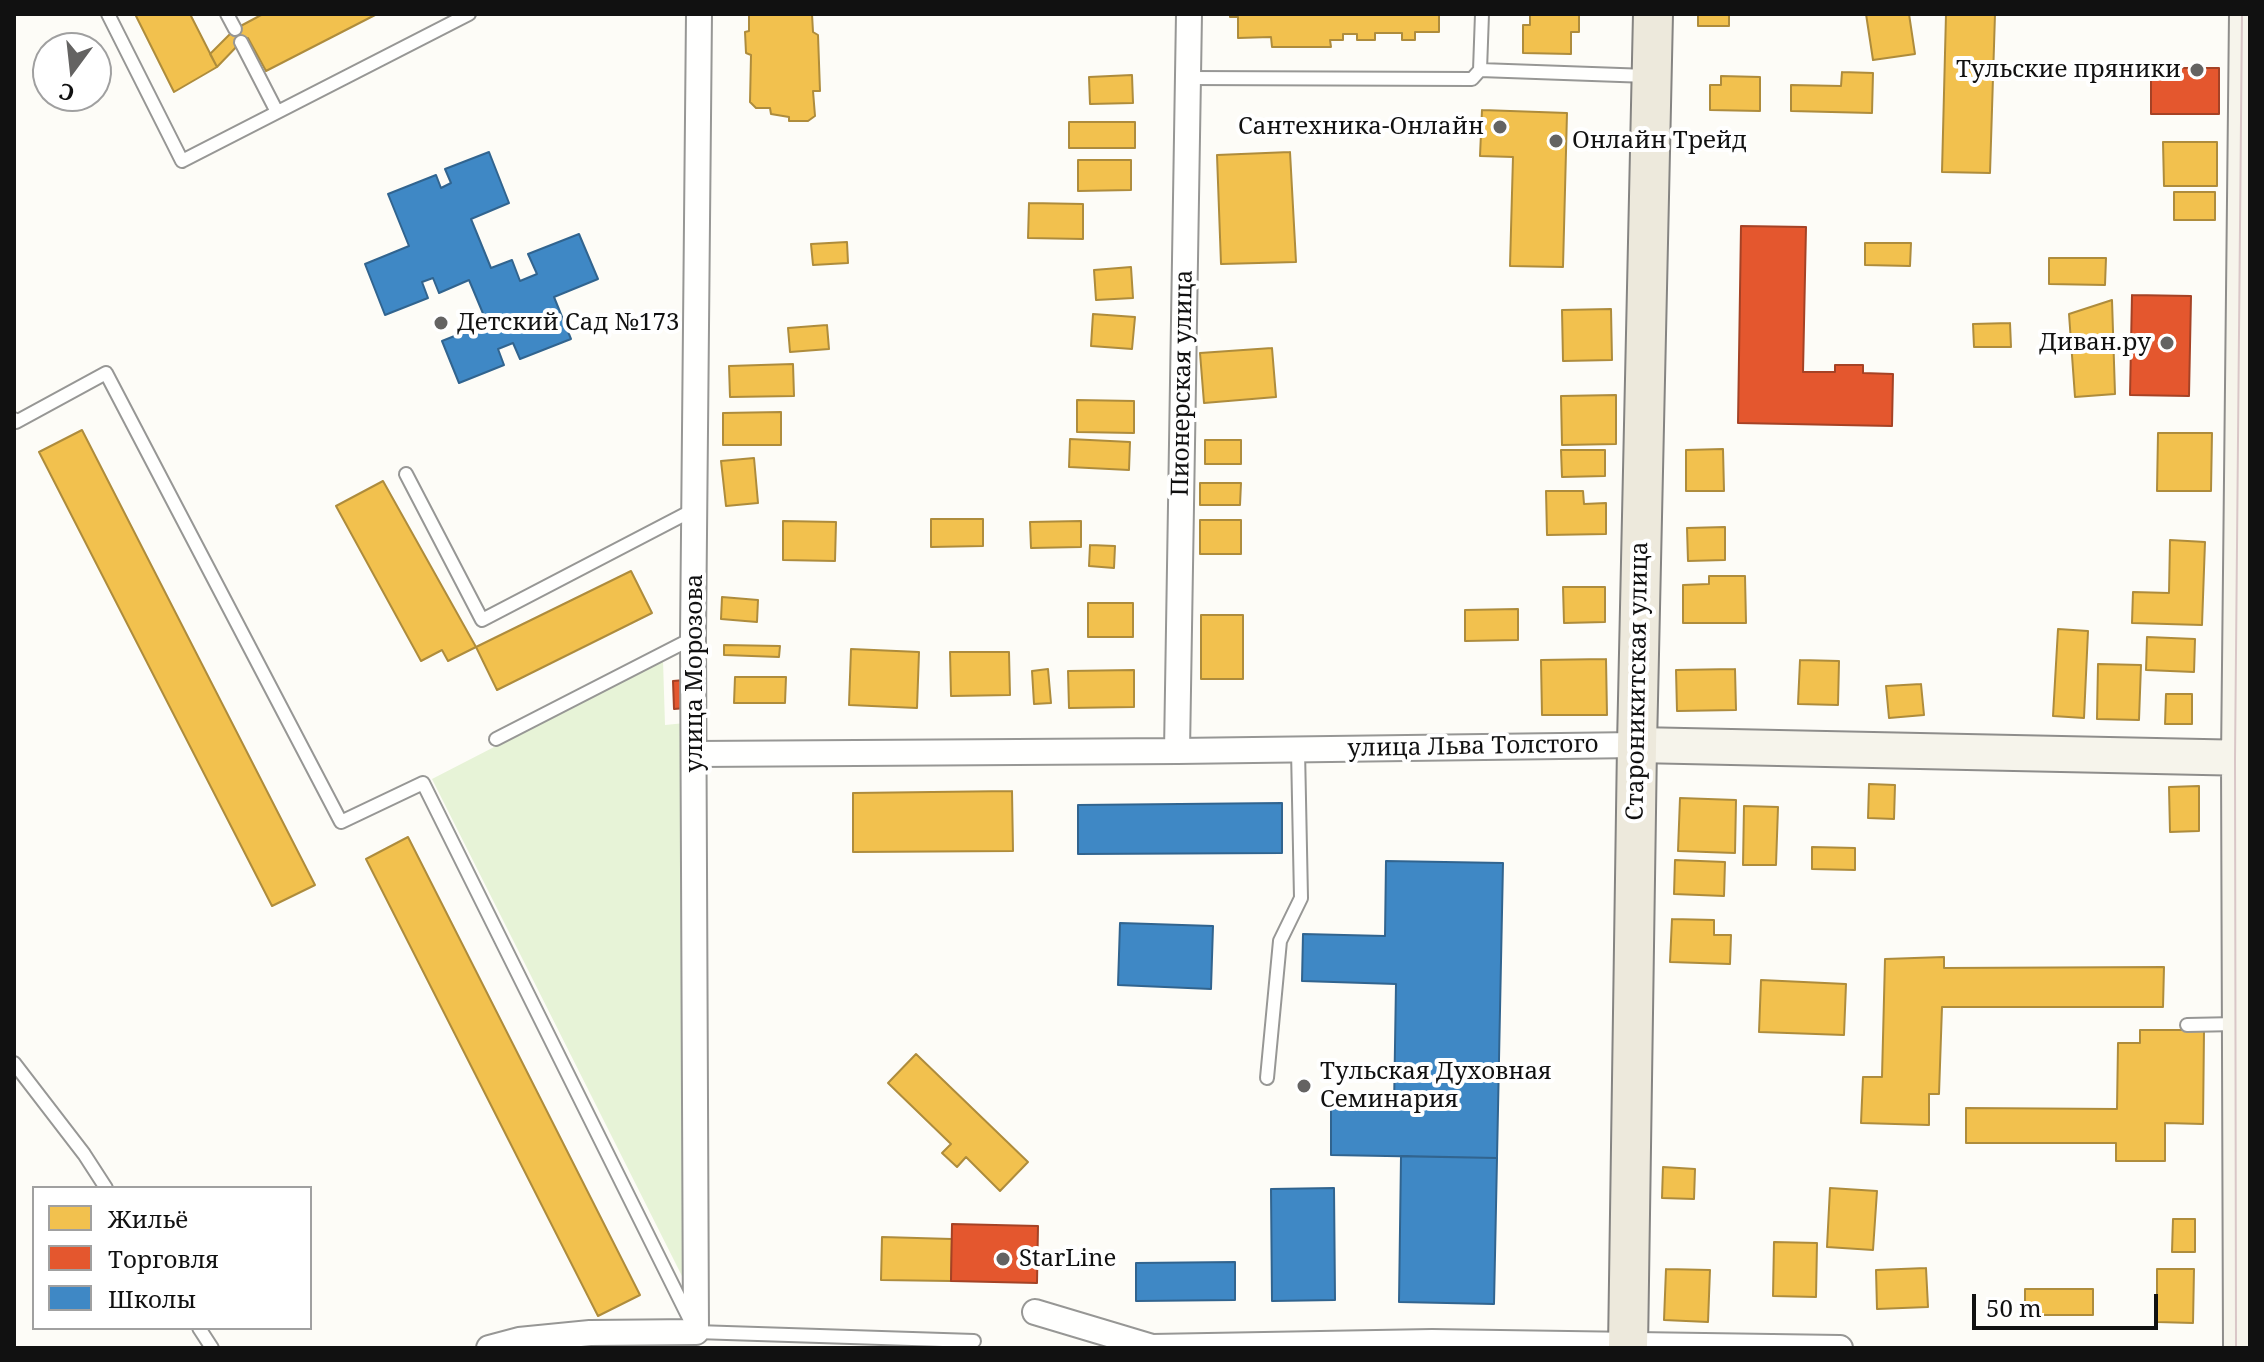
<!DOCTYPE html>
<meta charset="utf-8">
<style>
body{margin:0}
#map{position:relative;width:2264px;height:1362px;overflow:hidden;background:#fdfcf7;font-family:"Noto Serif",serif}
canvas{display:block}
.frame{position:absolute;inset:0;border:16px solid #111;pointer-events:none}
.legend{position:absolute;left:32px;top:1186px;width:280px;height:144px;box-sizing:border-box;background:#fff;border:2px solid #a0a0a0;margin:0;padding:10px 14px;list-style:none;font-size:24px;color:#111}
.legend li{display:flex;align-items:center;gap:16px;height:40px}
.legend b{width:40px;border:2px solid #a0a0a0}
.north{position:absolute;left:32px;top:32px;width:80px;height:80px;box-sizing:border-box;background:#fff;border:2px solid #a0a0a0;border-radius:50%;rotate:195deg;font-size:22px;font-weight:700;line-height:32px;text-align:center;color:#111}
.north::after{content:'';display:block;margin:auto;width:28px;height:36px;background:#646362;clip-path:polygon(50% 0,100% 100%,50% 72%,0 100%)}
.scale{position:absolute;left:1972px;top:1294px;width:186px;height:36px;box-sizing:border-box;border:4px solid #111;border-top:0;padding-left:10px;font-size:24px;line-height:28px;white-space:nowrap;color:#111;-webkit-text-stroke:6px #fff;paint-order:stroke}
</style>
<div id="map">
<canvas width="2264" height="1362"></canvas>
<div class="frame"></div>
<ul class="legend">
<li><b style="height:22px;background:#f2c14e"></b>Жильё</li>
<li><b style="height:22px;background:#e4572e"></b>Торговля</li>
<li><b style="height:22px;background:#3f88c5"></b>Школы</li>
</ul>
<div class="north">С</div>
<div class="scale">50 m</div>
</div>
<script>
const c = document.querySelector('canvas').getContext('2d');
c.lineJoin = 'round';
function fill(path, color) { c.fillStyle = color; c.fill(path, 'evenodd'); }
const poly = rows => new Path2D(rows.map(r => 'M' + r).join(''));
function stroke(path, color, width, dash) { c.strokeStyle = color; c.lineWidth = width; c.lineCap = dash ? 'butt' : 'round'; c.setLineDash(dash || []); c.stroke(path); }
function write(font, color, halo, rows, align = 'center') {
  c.font = font + ' "Noto Serif",serif'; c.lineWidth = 8; c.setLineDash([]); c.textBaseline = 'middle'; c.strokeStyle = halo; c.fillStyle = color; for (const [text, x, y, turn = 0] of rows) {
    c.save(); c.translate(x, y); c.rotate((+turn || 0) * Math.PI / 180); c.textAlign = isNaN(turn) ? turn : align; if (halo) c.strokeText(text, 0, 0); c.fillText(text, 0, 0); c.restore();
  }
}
const green = poly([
 [663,660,665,725,685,723,687,1286,432,779]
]);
const homes = poly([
 [135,14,190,14,217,67,174,92,135,14],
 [263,14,377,14,266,71,248,38,241,42,217,67,210,54,235,29,263,14],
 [749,14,812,14,813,32,818,35,820,91,813,91,815,116,808,121,789,121,789,117,771,114,770,108,756,108,750,102,751,55,746,53,745,32,749,31,749,14],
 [1230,14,1439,14,1439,32,1415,32,1415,40,1402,40,1402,33,1375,33,1375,40,1357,40,1357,34,1343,34,1343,40,1330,40,1331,47,1272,47,1271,37,1238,38,1238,17,1230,17,1230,14],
 [1530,14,1579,14,1579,32,1571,32,1571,54,1523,53,1523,25,1530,25,1530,14],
 [1698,14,1729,14,1729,26,1698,26,1698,14],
 [1866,14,1909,14,1915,54,1873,60,1866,14],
 [1946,14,1995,14,1990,173,1942,172,1946,14],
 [1842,72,1873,73,1872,113,1791,111,1791,85,1841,86,1842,72],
 [1132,75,1133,103,1090,104,1089,77,1132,75],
 [1721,76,1760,77,1760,111,1710,110,1710,85,1721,85,1721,76],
 [1482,110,1567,113,1563,267,1510,266,1513,157,1480,156,1482,110],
 [1069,122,1135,122,1135,148,1069,148,1069,122],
 [2163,142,2217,142,2217,186,2164,186,2163,142],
 [1290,152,1296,262,1221,264,1217,155,1290,152],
 [1078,160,1131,160,1131,190,1078,191,1078,160],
 [2174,192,2215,192,2215,220,2174,220,2174,192],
 [1029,203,1083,204,1083,239,1028,238,1029,203],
 [847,242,848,263,813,265,811,244,847,242],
 [1865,243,1911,243,1910,266,1865,265,1865,243],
 [2049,258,2106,258,2105,285,2049,284,2049,258],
 [1131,267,1133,298,1096,300,1094,270,1131,267],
 [2112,300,2115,394,2075,397,2069,314,2112,300],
 [1611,309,1612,360,1563,361,1562,310,1611,309],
 [1093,314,1135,317,1132,349,1091,346,1093,314],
 [2010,323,2011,347,1974,347,1973,324,2010,323],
 [827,325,829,349,790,352,788,328,827,325],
 [1272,348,1276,397,1204,403,1200,353,1272,348],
 [793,364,794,396,730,397,729,366,793,364],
 [1616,395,1616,444,1562,445,1561,396,1616,395],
 [1077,400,1134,401,1134,433,1077,432,1077,400],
 [781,412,781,445,723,445,723,413,781,412],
 [82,430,315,885,272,906,39,452,82,430],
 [2158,433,2212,433,2211,491,2157,491,2158,433],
 [1070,439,1130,442,1129,470,1069,467,1070,439],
 [1205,440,1241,440,1241,464,1205,464,1205,440],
 [1723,449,1724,491,1686,491,1686,450,1723,449],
 [1561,450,1605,450,1605,476,1562,477,1561,450],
 [754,458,758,503,726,506,721,461,754,458],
 [383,481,476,647,448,661,442,650,421,661,336,506,383,481],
 [1200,483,1241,483,1240,505,1200,505,1200,483],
 [1546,491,1583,491,1584,504,1606,503,1606,534,1547,535,1546,491],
 [931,519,983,519,983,546,931,547,931,519],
 [1200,520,1241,520,1241,554,1200,554,1200,520],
 [783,521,836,522,835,561,783,560,783,521],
 [1081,521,1081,547,1031,548,1030,522,1081,521],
 [1725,527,1725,560,1688,561,1687,528,1725,527],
 [2170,540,2205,542,2202,625,2132,623,2133,592,2169,593,2170,540],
 [1090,545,1115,546,1114,568,1089,566,1090,545],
 [631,571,652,613,497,690,476,647,631,571],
 [1709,576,1745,576,1746,623,1683,623,1683,585,1709,584,1709,576],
 [1563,587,1605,587,1605,622,1564,623,1563,587],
 [722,597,758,600,757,622,721,619,722,597],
 [1088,603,1133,603,1133,637,1088,637,1088,603],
 [1518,609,1518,640,1465,641,1465,610,1518,609],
 [1201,615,1243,615,1243,679,1201,679,1201,615],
 [2058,629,2088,631,2084,718,2053,716,2058,629],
 [2147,637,2195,639,2194,672,2146,670,2147,637],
 [724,645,780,646,779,657,724,655,724,645],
 [851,649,919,652,917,708,849,705,851,649],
 [950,652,1009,652,1010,695,951,696,950,652],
 [1606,659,1607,715,1542,715,1541,660,1606,659],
 [1800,660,1839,661,1838,705,1798,704,1800,660],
 [2098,664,2141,665,2139,720,2097,719,2098,664],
 [1048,669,1051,703,1034,704,1032,671,1048,669],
 [1735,669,1736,710,1677,711,1676,670,1735,669],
 [1134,670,1134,707,1069,708,1068,671,1134,670],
 [735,677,786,677,785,703,734,703,735,677],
 [1921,684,1924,715,1889,718,1886,686,1921,684],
 [2166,694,2192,694,2192,724,2165,724,2166,694],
 [1869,784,1895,785,1894,819,1868,818,1869,784],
 [2199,786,2199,831,2170,832,2169,787,2199,786],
 [1012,791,1013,851,853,852,853,793,1012,791],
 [1680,798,1736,800,1735,853,1678,851,1680,798],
 [1744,806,1778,807,1776,865,1743,865,1744,806],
 [408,837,640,1295,598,1316,366,859,408,837],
 [1812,847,1855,848,1855,870,1812,869,1812,847],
 [1675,860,1725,862,1724,896,1674,894,1675,860],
 [1672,919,1714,920,1714,935,1731,935,1730,964,1670,962,1672,919],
 [1944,957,1944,968,2164,967,2163,1007,1942,1007,1939,1094,1929,1094,1929,1125,1861,1123,1863,1077,1882,1077,1885,959,1944,957],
 [1761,980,1846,984,1844,1035,1759,1032,1761,980],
 [2140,1030,2204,1030,2203,1124,2165,1123,2165,1161,2116,1161,2116,1143,1966,1143,1966,1108,2117,1109,2118,1043,2140,1043,2140,1030],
 [916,1054,1028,1162,1000,1191,966,1157,957,1167,942,1153,951,1144,888,1083,916,1054],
 [1663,1167,1695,1169,1694,1199,1662,1198,1663,1167],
 [1830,1188,1877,1191,1873,1250,1827,1247,1830,1188],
 [2173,1219,2195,1219,2195,1252,2172,1252,2173,1219],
 [882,1237,952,1239,951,1281,881,1280,882,1237],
 [1774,1242,1817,1243,1816,1297,1773,1296,1774,1242],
 [1926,1268,1928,1307,1877,1309,1876,1270,1926,1268],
 [1666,1269,1710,1270,1708,1322,1664,1320,1666,1269],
 [2157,1269,2194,1269,2193,1323,2157,1322,2157,1269],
 [2025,1289,2093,1289,2093,1315,2025,1315,2025,1289]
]);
const shops = poly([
 [2151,68,2219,68,2219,114,2151,114,2151,68],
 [1741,226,1806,227,1803,372,1835,372,1835,365,1863,365,1863,373,1893,374,1892,426,1738,423,1741,226],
 [2132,295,2191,296,2189,396,2130,395,2132,295],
 [685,680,686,708,674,709,673,681,685,680],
 [952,1224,1038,1226,1037,1283,951,1281,952,1224]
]);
const schools = poly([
 [489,152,509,203,471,219,491,268,512,260,520,281,537,274,528,254,579,234,598,279,554,297,571,339,520,359,513,343,498,349,504,365,459,383,442,341,487,323,469,280,439,293,433,278,422,282,428,298,385,315,365,264,409,246,388,194,436,175,441,188,451,183,445,169,489,152],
 [1282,803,1282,853,1078,854,1078,805,1282,803],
 [1386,861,1503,863,1497,1158,1331,1155,1331,1107,1394,1108,1396,984,1302,981,1303,934,1385,936,1386,861],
 [1120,923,1213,926,1211,989,1118,985,1120,923],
 [1401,1156,1497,1158,1494,1304,1399,1302,1401,1156],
 [1334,1188,1335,1300,1272,1301,1271,1189,1334,1188],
 [1235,1262,1235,1300,1136,1301,1136,1263,1235,1262]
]);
const lane = poly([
 [108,14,182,161,469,14],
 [227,14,235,29],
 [241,42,276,110],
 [1480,70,1648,76],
 [1188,78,1472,79,1480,70,1482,14],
 [14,419,16,422,106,373,341,822,423,783,696,1332,974,1341],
 [406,474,482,620,695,509],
 [496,739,693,638],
 [2187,1025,2237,1024],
 [14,1063,84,1154,106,1188],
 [1267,1078,1280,941,1301,898,1298,750],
 [199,1328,212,1348]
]);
const street = poly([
 [1177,751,1189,14],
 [696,754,1177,751,1637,745],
 [1035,1312,1152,1347,1432,1342,1840,1348],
 [489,1348,519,1340,590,1333,696,1332,693,638,699,14]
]);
const secondary = poly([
 [1637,745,2250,758],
 [2241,1348,2239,758,2247,14]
]);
const primary = poly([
 [1628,1348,1637,745,1653,14]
]);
const tram = poly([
 [2236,1348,2235,758,2242,14]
]);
const markers = [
 [2197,70,8,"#646362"],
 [1500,127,8,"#646362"],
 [1556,141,8,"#646362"],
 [441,323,8,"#646362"],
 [2167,343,8,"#646362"],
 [1304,1086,8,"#646362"],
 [1003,1259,8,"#646362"]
];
const poiNames = [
 ["Тульские пряники",2181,70,"right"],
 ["Сантехника-Онлайн",1484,127,"right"],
 ["Онлайн Трейд",1572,141],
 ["Детский Сад №173",457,323],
 ["Диван.ру",2151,343,"right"],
 ["Тульская Духовная",1320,1072],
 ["Семинария",1320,1100],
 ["StarLine",1019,1259]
];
const streetNames = [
 ["Пионерская улица",1183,383,-89],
 ["улица Морозова",695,673,-90],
 ["Староникитская улица",1638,681,-89],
 ["улица Льва Толстого",1473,747,-1]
];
fill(green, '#e7f3d7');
fill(homes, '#f2c14e');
stroke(homes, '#ae8c3c', 2);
fill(shops, '#e4572e');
stroke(shops, '#a54225', 2);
fill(schools, '#3f88c5');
stroke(schools, '#31648f', 2);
stroke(lane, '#979795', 16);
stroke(street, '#979795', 28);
stroke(secondary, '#8e8d8b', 38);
stroke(primary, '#858482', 42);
stroke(lane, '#fffffe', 12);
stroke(street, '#fffffe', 24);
stroke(secondary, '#f6f4eb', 34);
stroke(primary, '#ede9dc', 38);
stroke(tram, '#d9c6c7', 2);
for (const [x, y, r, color] of markers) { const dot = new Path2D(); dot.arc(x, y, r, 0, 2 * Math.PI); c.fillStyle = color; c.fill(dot); stroke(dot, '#fff', 3); }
write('24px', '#111', '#fff', poiNames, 'left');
write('24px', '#111', '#fff', streetNames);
</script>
